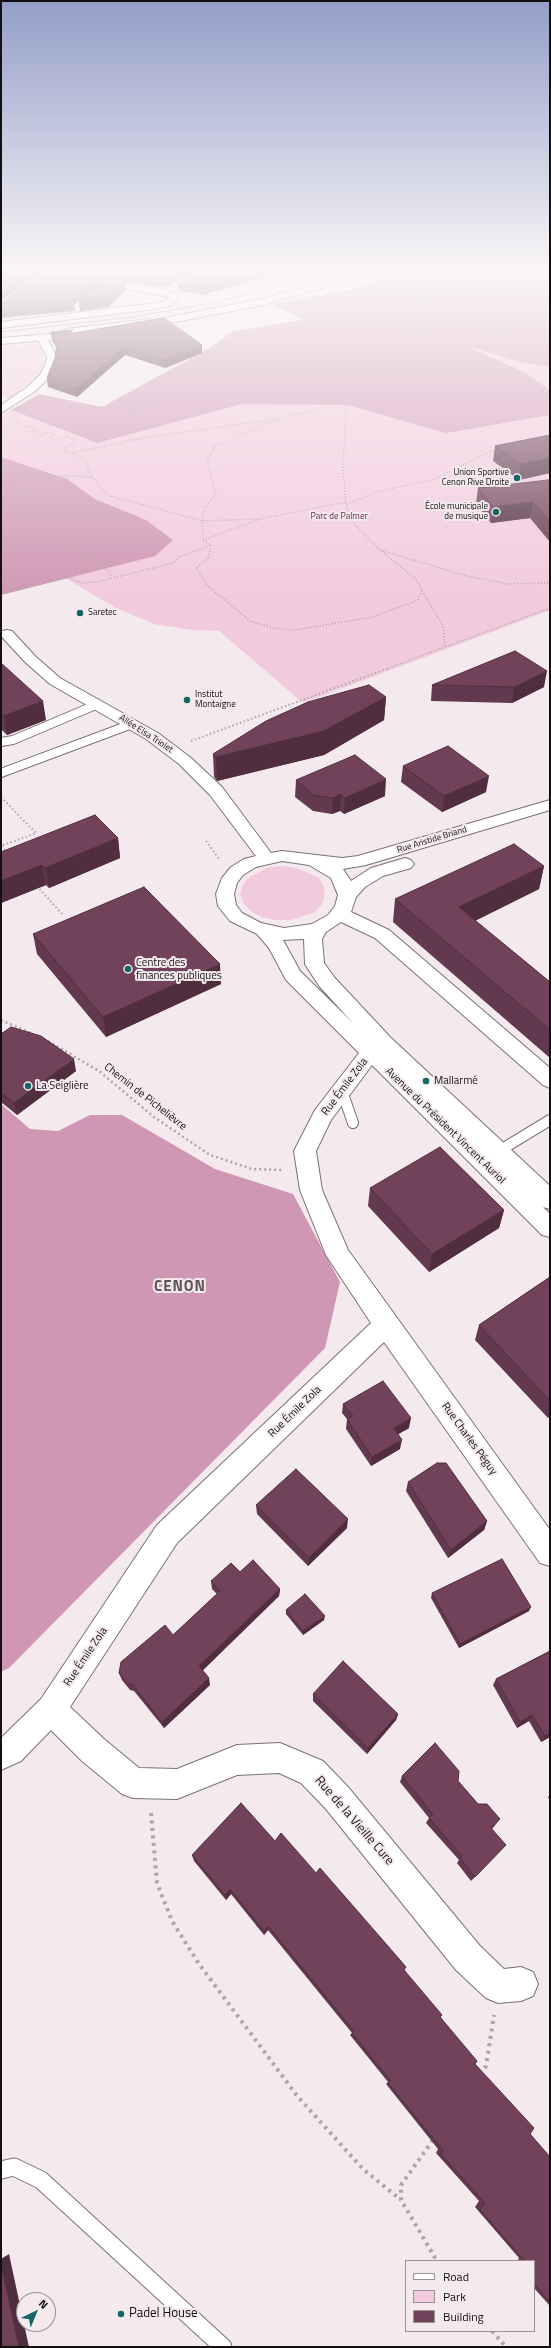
<!DOCTYPE html>
<meta charset="utf-8">
<style>
body{margin:0}
#map{position:relative;width:551px;height:2348px;overflow:hidden;background:#f4eaee;font-family:"Titillium Web",sans-serif}
canvas{display:block}
.frame{position:absolute;inset:0;border:2px solid #141012;pointer-events:none}
.legend{position:absolute;left:405px;top:2260px;width:130px;height:72px;box-sizing:border-box;background:#f4eaee;border:1px solid #9a9396;margin:0;padding:5px 7px;list-style:none;font-size:12px;color:#141012}
.legend li{display:flex;align-items:center;gap:8px;height:20px}
.legend b{width:20px;border:1px solid #9a9396}
.north{position:absolute;left:16px;top:2292px;width:40px;height:40px;box-sizing:border-box;background:#f4eaee;border:1px solid #9a9396;border-radius:50%;rotate:44deg;font-size:11px;font-weight:700;line-height:16px;text-align:center;color:#141012}
.north::after{content:'';display:block;margin:auto;width:14px;height:18px;background:#156567;clip-path:polygon(50% 0,100% 100%,50% 72%,0 100%)}
</style>
<div id="map">
<canvas width="551" height="2348"></canvas>
<div class="frame"></div>
<ul class="legend">
<li><b style="height:5px;background:#fff"></b>Road</li>
<li><b style="height:11px;background:#f2cadd"></b>Park</li>
<li><b style="height:11px;background:#72425b"></b>Building</li>
</ul>
<div class="north">N</div>
</div>
<script>
const c = document.querySelector('canvas').getContext('2d');
c.lineJoin = 'round';
function fill(path, color) { c.fillStyle = color; c.fill(path, 'evenodd'); }
const poly = rows => new Path2D(rows.map(r => 'M' + r).join(''));
function stroke(path, color, width, dash) { c.strokeStyle = color; c.lineWidth = width; c.lineCap = dash ? 'butt' : 'round'; c.setLineDash(dash || []); c.stroke(path); }
function write(font, color, halo, rows, align = 'center') {
  c.font = font + ' "Titillium Web",sans-serif'; c.lineWidth = 4; c.setLineDash([]); c.textBaseline = 'middle'; c.strokeStyle = halo; c.fillStyle = color; for (const [text, x, y, turn = 0] of rows) {
    c.save(); c.translate(x, y); c.rotate((+turn || 0) * Math.PI / 180); c.textAlign = isNaN(turn) ? turn : align; if (halo) c.strokeText(text, 0, 0); c.fillText(text, 0, 0); c.restore();
  }
}
const green = poly([
 [550,272,550,610,303,703,219,631,192,630,154,624,116,608,65,578,1,595,1,414,11,410,87,440,162,400],
 [39,344,43,352,44,361,41,371,8,400,1,395,1,346],
 [283,866,297,868,319,878,324,887,325,895,322,904,315,912,291,920,277,920,264,918,252,912,244,904,240,895,242,886,248,878,269,867]
]);
const forest = poly([
 [399,272,550,272,550,312,548,312,550,314,550,367,524,363,467,346,527,374,550,390,550,415,446,433,348,405,242,404,97,443,11,410,39,394,102,407,210,348,233,331,304,320,272,304,359,288],
 [1,457,67,479,95,499,146,520,173,540,155,556,1,595],
 [1,1104,30,1129,58,1131,90,1115,122,1115,215,1169,293,1194,340,1282,325,1348,9,1668,1,1672]
]);
const pathFar4 = poly([
 [426,370,439,358,526,320,550,307],
 [15,420,21,422,15,424,22,427,28,425,37,429,31,431,40,435,48,432,56,435,50,437,58,441,67,437,76,441,67,447],
 [73,439,78,433,88,428,122,419,164,395,218,391,249,378,288,369,339,365,359,366,372,360,387,341,430,327,428,306,422,303,440,295,466,291,459,282,461,279,482,272],
 [119,442,150,436],
 [101,447,156,436,278,419,323,408,356,394],
 [213,447,278,419],
 [344,447,347,401,373,384,445,365,502,362,516,354,550,344]
]);
const pathFar3 = poly([
 [68,446,64,449,65,452,72,453,106,446],
 [215,446,207,462,216,494,205,508,202,521,203,540,211,545,208,559,196,568,208,586,250,621,273,628,294,630,373,617,418,600,422,590,416,579,380,550],
 [344,446,343,469,346,505],
 [496,449,435,479,376,492,346,505,355,525,380,550,467,576,508,584,550,583],
 [72,453,85,461,92,477,107,495,202,521,260,519],
 [1,470,39,475,92,477],
 [1,484,30,493,60,532,90,560,107,569,112,577],
 [203,540,260,519,346,502],
 [422,591,443,626,445,646],
 [1,594,68,577,81,583,97,582,174,563,179,557,211,545],
 [386,669,550,608]
]);
const pathFar2 = poly([
 [191,741,389,668],
 [1,797,36,833,1,846,7,853],
 [206,841,220,860],
 [37,886,62,914]
]);
const pathFar1 = poly([
 [1,1020,31,1033],
 [48,1041,99,1071,154,1117,210,1155,252,1169,282,1170]
]);
const path = poly([
 [151,1813,157,1883,172,1921,199,1964,298,2097,363,2169,401,2200],
 [480,2074,486,2066,494,2015],
 [433,2140,401,2185,401,2200,437,2261],
 [492,2331,506,2347]
]);
const laneFar2 = poly([
 [1,742,13,740,98,704],
 [1,773,132,724]
]);
const laneFar1 = poly([
 [342,1091,353,1123],
 [494,1154,550,1120]
]);
const lane = poly([
 [1,2170,14,2167,41,2180,223,2347]
]);
const street = poly([
 [106,280,165,289,176,293,179,298,169,306,155,309,1,328,1,322,155,303,163,302,169,297,103,285,103,281,106,280],
 [42,335,47,338,57,357,55,366,48,379,34,392,1,413,1,405,26,388,40,375,45,366,47,357,37,338,42,335],
 [7,630,12,631,35,656,60,678,158,733,191,758,222,787,271,853,282,851,342,858,358,856,550,800,550,810,366,865,343,869,351,881,371,868,405,858,411,860,414,864,411,868,383,876,365,887,356,897,351,912,389,930,550,1068,550,1088,543,1085,375,938,341,922,326,932,322,939,324,963,334,977,391,1038,550,1186,550,1209,543,1207,550,1214,550,1237,542,1235,372,1065,331,1120,316,1151,322,1190,348,1250,550,1530,550,1566,540,1563,384,1342,177,1543,70,1707,104,1739,139,1768,177,1769,237,1745,280,1743,323,1761,348,1787,480,1946,504,1969,521,1967,533,1972,538,1984,533,1996,521,2001,498,2003,486,1998,456,1970,326,1809,301,1783,279,1773,237,1775,177,1799,133,1798,122,1794,82,1761,51,1730,21,1761,1,1770,1,1738,41,1699,157,1525,371,1323,326,1255,300,1190,294,1151,315,1110,359,1053,286,980,269,948,257,934,230,921,218,906,216,894,222,878,231,867,244,859,256,856,210,795,179,764,146,739,50,684,25,662,2,637,2,631,7,630],
 [282,861,309,865,331,878,338,895,335,906,328,915,312,924,284,928,261,923,242,913,236,905,234,894,237,883,243,875,256,867,282,861],
 [302,939,304,939,305,964,308,969,320,987,353,1023,300,971,283,940,302,939]
]);
const primary = poly([
 [363,272,379,272,263,305,139,329,135,327,85,333,85,336,81,337,1,344,1,338,61,333,66,329,149,319,153,320,262,299,363,272]
]);
const tram = poly([
 [1,332,133,317,212,303,340,272]
]);
const wall = poly([
 [1,272,198,272,164,287,125,282,125,291,108,307,80,311,79,301,104,280,103,280,74,305,75,311,42,275],
 [266,277,202,295,179,291,178,283],
 [51,332,73,333,202,353,165,368,125,355,77,397,48,387,47,378,55,358,57,349,52,340],
 [550,435,550,473,519,480,493,461,495,446],
 [550,481,550,542,530,518,491,523,476,504,478,488],
 [1,663,46,720,7,735,1,729],
 [432,685,544,687,512,703,431,701],
 [386,697,384,720,324,755,217,781,214,777,213,754],
 [403,766,486,792,442,812,401,782],
 [296,780,385,796,344,814,340,811,332,814,313,811,295,797],
 [118,838,120,858,49,888,46,885,1,903,1,852],
 [544,866,539,889,475,921,550,982,550,1058,393,922,395,899],
 [33,934,221,984,106,1037,37,954],
 [1,1034,76,1071,17,1115,1,1102],
 [370,1188,504,1210,499,1228,429,1272,368,1206],
 [550,1277,550,1416,548,1418,475,1340,479,1325],
 [343,1404,409,1428,398,1434,400,1449,371,1466,346,1429,347,1419,342,1413],
 [408,1482,487,1521,484,1530,448,1558,406,1491],
 [256,1505,347,1528,308,1566,257,1514],
 [240,1572,280,1589,279,1596,203,1670,210,1685,164,1728,134,1691,130,1690,122,1680,119,1673,173,1635,217,1594,212,1589,211,1581],
 [432,1593,529,1611,459,1648,431,1598],
 [286,1610,324,1620,303,1635,286,1614],
 [550,1651,550,1737,541,1742,529,1721,517,1728,493,1685,496,1679],
 [313,1694,398,1714,396,1720,367,1754,313,1701],
 [402,1776,458,1781,478,1804,500,1819,492,1829,502,1849,471,1881,457,1863,459,1860,426,1823,429,1818,400,1782],
 [550,1795,550,1801,548,1797],
 [275,1841,316,1873,404,1970,440,2017,475,2064,530,2134,550,2157,550,2306,534,2288,534,2261,517,2261,519,2258,475,2207,479,2201,436,2153,438,2149,386,2084,388,2082,350,2035,352,2033,268,1930,264,1935,231,1894,226,1900,194,1861,192,1855]
]);
const shadedWall = poly([
 [32,272,40,272,40,275,1,301,1,293],
 [103,272,103,280,74,305,75,311,1,318,1,311,73,298],
 [181,272,198,272,164,287,163,280],
 [257,272,266,272,266,277,202,295,202,288],
 [125,282,125,291,108,307,80,311,79,301],
 [202,345,202,353,165,368,164,360],
 [124,347,125,355,77,397,76,389],
 [550,458,550,473,519,480,521,464],
 [533,502,530,518,491,523,493,507],
 [547,671,544,687,512,703,514,687],
 [386,697,384,720,324,755,217,781,216,757],
 [43,701,46,720,7,735,4,716],
 [489,776,486,792,442,812,444,796],
 [386,779,385,796,344,814,345,798],
 [341,794,340,811,332,814,333,798],
 [118,838,120,858,49,888,45,868],
 [42,865,46,885,1,903,1,881],
 [544,866,539,889,456,930,459,907],
 [220,964,221,984,106,1037,103,1017],
 [74,1059,76,1071,17,1115,14,1103],
 [504,1210,499,1228,429,1272,432,1254],
 [550,1412,550,1416,548,1418],
 [411,1418,409,1428,392,1438,394,1428],
 [402,1440,400,1449,371,1466,372,1457],
 [348,1519,347,1528,308,1566,309,1558],
 [487,1521,484,1530,448,1558,451,1550],
 [280,1589,279,1596,200,1673,199,1666],
 [531,1607,529,1611,459,1648,460,1644],
 [325,1616,324,1620,303,1635,303,1631],
 [209,1678,210,1685,164,1728,162,1722],
 [398,1714,396,1720,367,1754,368,1748],
 [532,1715,529,1721,517,1728,520,1722],
 [550,1733,550,1737,541,1742,545,1736],
 [230,1889,231,1894,226,1900,225,1895],
 [268,1926,268,1930,264,1935,264,1931],
 [9,2254,24,2324,29,2347,19,2347,1,2264,1,2259]
]);
const building = poly([
 [1,272,32,272,1,293,1,272],
 [46,272,102,272,73,298,74,304,1,311,1,303,46,272],
 [105,272,181,272,163,280,105,272],
 [202,272,257,272,202,288,178,283,202,272],
 [106,278,125,282,107,298,79,301,106,278],
 [164,318,202,345,164,360,124,347,76,389,47,378,55,358,57,344,51,332,73,330,68,334,164,318],
 [550,435,550,458,521,464,495,446,550,435],
 [548,480,550,481,550,522,533,502,493,507,478,488,548,480],
 [515,651,547,671,514,687,432,685,515,651],
 [1,663,43,701,4,716,1,714,1,663],
 [369,685,386,697,324,731,216,757,213,754,266,721,308,702,369,685],
 [448,746,489,776,444,796,403,766,448,746],
 [355,755,386,779,345,798,341,794,333,798,313,795,296,780,355,755],
 [95,815,118,838,45,868,42,865,1,881,1,852,95,815],
 [514,844,544,866,459,907,550,982,550,1030,395,899,514,844],
 [144,887,220,964,103,1017,33,934,144,887],
 [11,1027,41,1036,74,1059,14,1103,1,1093,1,1034,11,1027],
 [440,1147,504,1210,432,1254,370,1188,440,1147],
 [550,1277,550,1401,479,1325,550,1277],
 [383,1381,411,1418,394,1428,402,1440,372,1457,347,1419,353,1416,343,1404,383,1381],
 [437,1463,446,1463,487,1521,451,1550,408,1482,437,1463],
 [296,1469,348,1519,309,1558,256,1505,296,1469],
 [502,1559,531,1607,460,1644,432,1593,502,1559],
 [253,1560,280,1589,199,1666,209,1678,162,1722,132,1684,127,1684,119,1673,121,1662,165,1625,173,1635,220,1591,211,1581,231,1563,240,1572,253,1560],
 [305,1594,325,1616,303,1631,286,1610,305,1594],
 [550,1651,550,1733,545,1736,532,1715,520,1722,496,1679,550,1651],
 [343,1661,398,1714,368,1748,313,1694,343,1661],
 [435,1743,459,1771,458,1781,478,1804,487,1804,500,1819,491,1828,506,1845,475,1877,460,1858,462,1856,429,1818,433,1814,402,1776,435,1743],
 [241,1803,275,1841,281,1833,316,1873,320,1868,387,1945,406,1967,404,1970,442,2015,440,2017,477,2061,475,2064,534,2128,530,2134,550,2157,550,2302,534,2284,534,2261,525,2261,480,2210,485,2203,441,2154,443,2150,388,2083,391,2081,352,2033,354,2031,268,1926,264,1931,230,1889,225,1895,192,1855,241,1803],
 [1,2264,19,2347,1,2347,1,2264]
]);
const markers = [
 [517,478,4,"#156567"],
 [496,512,4,"#156567"],
 [80,613,4,"#156567"],
 [187,700,4,"#156567"],
 [128,969,4,"#156567"],
 [426,1081,4,"#156567"],
 [28,1086,4,"#156567"],
 [121,2314,4,"#156567"]
];
const farPoinames = [
 ["Union Sportive",509,473],
 ["Cenon Rive Droite",509,483],
 ["École municipale",488,507],
 ["de musique",488,517],
 ["Saretec",88,613,"left"],
 ["Institut",195,695,"left"],
 ["Montaigne",195,705,"left"]
];
const farParknames = [
 ["Parc de Palmer",339,517]
];
const farStreetnames = [
 ["Allée Elsa Triolet",146,734,33],
 ["Rue Aristide Briand",432,840,-17]
];
const poiNames = [
 ["Centre des",136,963],
 ["finances publiques",136,976],
 ["Mallarmé",434,1081],
 ["La Seiglière",36,1086]
];
const streetNames = [
 ["Rue Émile Zola",345,1087,-53],
 ["Chemin de Pichelièvre",145,1097,38],
 ["Avenue du Président Vincent Auriol",445,1126,44],
 ["Rue Émile Zola",295,1412,-44],
 ["Rue Charles Péguy",469,1439,54],
 ["Rue Émile Zola",86,1657,-56]
];
const nearStreetnames = [
 ["Rue de la Vieille Cure",354,1821,49]
];
const nearPoinames = [
 ["Padel House",129,2314]
];
const districtNames = [
 ["CENON",180,1287]
];
fill(green, '#f2cadd');
fill(forest, '#cf97b3');
stroke(laneFar2, '#7a7175', 10);
stroke(laneFar1, '#7a7175', 12);
stroke(lane, '#7a7175', 19);
stroke(street, '#7a7175', 2);
stroke(primary, '#7a7175', 2);
stroke(pathFar4, '#ada5a8', 1, [1, 1.5]);
stroke(pathFar3, '#ada5a8', 1.5, [1, 2]);
stroke(pathFar2, '#ada5a8', 2, [1.5, 2.5]);
stroke(pathFar1, '#ada5a8', 2.5, [2, 3]);
stroke(path, '#ada5a8', 4, [3, 4.5]);
stroke(laneFar2, '#fff', 8);
stroke(laneFar1, '#fff', 10);
stroke(lane, '#fff', 17);
fill(street, '#fff');
fill(primary, '#fff');
stroke(tram, '#8c8588', 1);
fill(wall, '#62394e');
fill(shadedWall, '#502e40');
fill(building, '#72425b');
stroke(building, '#502e40', 1);
const sky = c.createLinearGradient(0, 0, 0, 601);
sky.addColorStop(0, '#939ec8');
sky.addColorStop(0.45, '#faf6f7');
sky.addColorStop(1, '#faf6f700');
c.fillStyle = sky;
c.fillRect(0, 0, 551, 601);
for (const [x, y, r, color] of markers) { const dot = new Path2D(); dot.arc(x, y, r, 0, 2 * Math.PI); c.fillStyle = color; c.fill(dot); stroke(dot, '#f4eaee', 1.5); }
write('9px', '#141012', '#f4eaee', farPoinames, 'right');
write('9px', '#611f45', '#f4eaee', farParknames);
write('9px', '#141012', '#f4eaee', farStreetnames);
write('11px', '#141012', '#f4eaee', poiNames, 'left');
write('11px', '#141012', '#f4eaee', streetNames);
write('13px', '#141012', '#f4eaee', nearStreetnames);
write('13px', '#141012', '#f4eaee', nearPoinames, 'left');
c.letterSpacing = '1px';
write('bold 15px', '#5d5559', '#f4eaee', districtNames);
c.letterSpacing = '0px';
</script>
